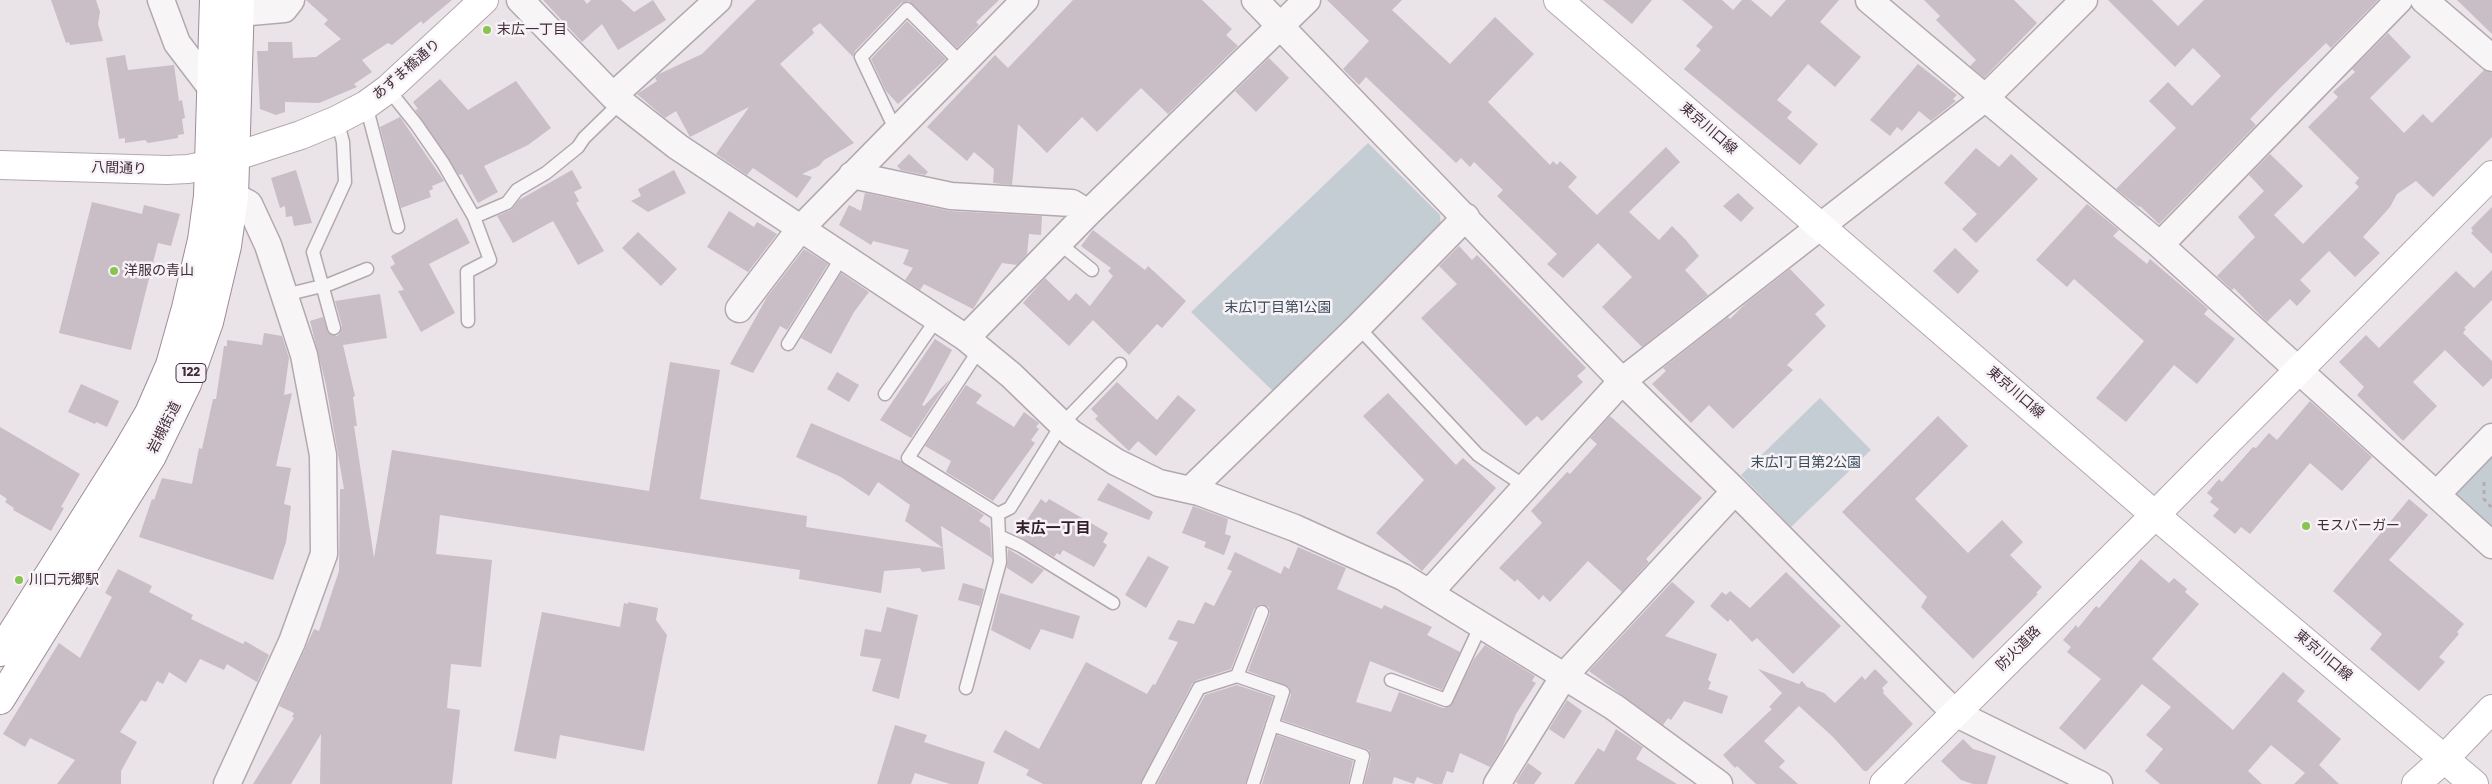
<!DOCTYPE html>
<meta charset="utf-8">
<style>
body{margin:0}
canvas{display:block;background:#eae3e8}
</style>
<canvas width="2492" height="784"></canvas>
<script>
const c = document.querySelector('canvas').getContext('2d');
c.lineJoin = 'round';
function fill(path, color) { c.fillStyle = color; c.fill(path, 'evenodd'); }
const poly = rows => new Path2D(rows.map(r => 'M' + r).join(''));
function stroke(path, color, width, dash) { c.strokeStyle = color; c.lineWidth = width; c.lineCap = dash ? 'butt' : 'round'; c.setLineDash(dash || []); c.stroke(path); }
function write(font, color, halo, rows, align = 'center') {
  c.font = font + ' Poppins,"Noto Sans JP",sans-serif'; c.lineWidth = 5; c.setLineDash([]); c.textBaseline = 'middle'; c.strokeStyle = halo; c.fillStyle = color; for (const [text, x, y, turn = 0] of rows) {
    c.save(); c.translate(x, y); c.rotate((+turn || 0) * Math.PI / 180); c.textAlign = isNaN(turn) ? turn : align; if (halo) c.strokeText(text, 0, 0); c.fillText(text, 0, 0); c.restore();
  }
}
const green = poly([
 [1368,143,1440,215,1441,229,1274,392,1191,312],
 [1820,398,1871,450,1791,527,1741,475],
 [2492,449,2492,534,2457,501,2456,485]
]);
const building = poly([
 [51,0,96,0,100,12,98,24,103,41,70,45,69,42,66,43],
 [306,0,452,0,423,24,421,21,392,45,388,43,362,60,372,72,354,84,357,87,319,103,285,102,285,112,276,115,260,109,257,51,268,51,268,42,292,42,293,58,316,57,341,39,324,24,328,20],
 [543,0,584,0,587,4,591,0,621,0,634,12,653,0,666,20,618,50,602,24,582,42],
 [756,0,999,0,976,22,979,25,957,48,909,1,901,3,855,51,853,57,820,23,812,29,814,33,780,64,854,143,824,160,819,166,802,174,812,177,797,198,753,168,747,175,716,154,749,107,690,137,676,111,665,118,637,94,657,81,655,78,659,74,702,54],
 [1073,0,1202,0,1232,29,1226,35,1238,46,1168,114,1141,88,1097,132,1082,117,1047,153,1018,124,1012,185,993,183,994,169,974,152,967,161,927,127,995,55,1008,68],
 [1327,0,1402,0,1392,10,1450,64,1495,17,1534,54,1488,102,1550,165,1553,161,1557,165,1560,161,1577,177,1568,187,1597,215,1666,147,1680,162,1629,212,1659,240,1672,226,1685,239,1699,256,1685,270,1708,295,1642,347,1602,307,1632,277,1598,243,1563,278,1547,264,1557,254,1497,196,1503,190,1474,162,1470,167,1461,158,1456,163,1366,77,1359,85,1343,69,1369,41],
 [1603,0,1652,0,1632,24],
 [1682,0,1722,0,1733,10,1742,0,1751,0,1771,17,1786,0,1839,0,1820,22,1861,57,1835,87,1808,64,1777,100,1792,112,1787,118,1818,144,1800,165,1684,69,1701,50,1696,46,1713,27],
 [1924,0,2014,0,2037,23,1984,78,1970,66,1976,60,1936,20,1940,16],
 [2108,0,2152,0,2178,26,2204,0,2378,0,2331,48,2326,43,2279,89,2250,119,2256,125,2159,224,2140,206,2139,207,2116,189,2176,128,2149,101,2168,82,2192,106,2221,76,2193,48,2175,67],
 [2457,0,2492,0,2492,34],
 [907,21,946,59,898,104,886,91,871,59],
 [2388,33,2411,57,2370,98,2404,133,2423,114,2432,123,2484,70,2492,73,2492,137,2433,197,2416,181,2397,194,2390,207,2363,237,2380,253,2355,277,2329,251,2300,280,2311,291,2297,306,2290,299,2267,322,2234,288,2232,290,2217,276,2255,237,2238,217,2264,191,2249,175,2270,154,2303,186,2274,215,2303,244,2359,187,2355,183,2359,178,2308,127,2338,97,2333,92,2355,72,2352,69],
 [125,55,128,70,174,65,179,101,182,100,185,118,182,119,184,134,178,135,178,138,148,143,145,140,125,143,125,138,119,139,106,58],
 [1269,58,1289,78,1256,112,1235,91],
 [1918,64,1957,95,1953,99,1956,101,1931,121,1919,111,1902,131,1897,127,1890,136,1870,120],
 [440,79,468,110,516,81,551,128,528,145,484,166,498,192,478,203,462,174,459,175,415,110,418,109,413,102],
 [400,117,444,181,432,186,433,189,429,191,431,197,401,208,380,127],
 [1976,148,1999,167,2011,154,2038,179,1976,243,1962,229,1977,214,1944,183],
 [909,154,928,172,925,175,901,170,897,166],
 [296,170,312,223,294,226,292,216,286,217,285,206,280,208,271,178],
 [572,170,582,188,574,192,579,201,576,203,604,251,578,265,553,221,513,243,497,216,511,210,519,200],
 [674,170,686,193,648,212,631,201,641,196,638,189],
 [865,193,950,211,1042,216,1041,235,1029,234,1027,254,1017,265,1002,263,973,309,924,284,920,290,905,280,913,268,903,264,909,250,873,241,871,245,839,225,849,205,861,211],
 [1738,193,1754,208,1741,222,1723,206],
 [92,202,142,214,144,205,180,214,171,246,158,243,131,350,59,333],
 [2087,204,2119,230,2113,236,2147,264,2150,259,2191,294,2208,309,2204,314,2235,339,2197,384,2174,365,2126,422,2096,398,2144,341,2074,279,2067,287,2036,260],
 [2492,207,2492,254,2471,233,2473,231,2471,228],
 [729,211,754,227,757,222,777,234,748,272,707,247],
 [457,218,470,243,429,264,455,313,421,332,398,291,404,290,390,267,395,264,391,256],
 [1093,230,1145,270,1148,266,1186,301,1162,328,1157,324,1129,355,1093,320,1069,346,1023,303,1045,278,1069,301,1076,293,1090,306,1113,276,1108,271,1111,268,1081,246],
 [638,232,677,269,661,286,622,248],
 [1459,246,1472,260,1477,255,1586,368,1577,376,1583,382,1542,421,1537,416,1526,426,1421,318,1457,284,1439,266],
 [1955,248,1979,271,1958,294,1933,271],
 [804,249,828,264,787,330,780,326,753,373,730,364,767,297],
 [1790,269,1825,305,1815,314,1826,326,1787,365,1793,370,1733,429,1709,405,1691,423,1652,384,1666,371,1663,368,1728,317,1730,319,1745,304],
 [2492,270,2492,300,2464,328,2466,329,2463,333,2492,361,2492,378,2483,387,2445,350,2413,382,2437,406,2403,441,2357,395,2364,387,2339,362,2366,335,2379,348,2456,271,2474,288],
 [841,273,869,292,854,312,831,354,801,338],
 [380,294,387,338,343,345,355,396,353,397,357,426,354,426,374,558,392,450,649,491,670,362,720,370,700,499,807,516,806,527,943,548,945,569,922,572,920,568,884,571,881,593,799,579,800,570,440,515,436,554,492,560,481,667,451,664,447,708,460,710,452,784,320,784,321,734,291,784,253,784,294,718,292,717,294,713,279,706,314,629,319,631,339,571,340,489,344,489,326,385,310,321,323,317,328,333,337,336,340,333,342,326,335,301],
 [264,333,282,336,289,358,284,395,292,393,276,466,291,468,284,504,291,506,286,542,273,580,139,537,152,499,154,500,162,478,192,484,199,448,202,449,213,399,216,399,224,346,227,346,227,340,262,345],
 [935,339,952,350,922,405,924,406,950,379,911,438,880,420],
 [837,372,859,385,849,402,827,389],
 [1117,382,1157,420,1178,395,1196,410,1156,456,1138,441,1129,451,1095,419,1098,416,1091,409],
 [81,384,119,401,107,427,96,422,95,424,68,412],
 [966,385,982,395,976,403,1014,427,1024,412,1039,423,1036,427,1039,429,1031,440,1035,443,993,501,946,472,951,461,925,446],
 [1388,393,1456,465,1463,458,1496,488,1422,571,1376,533,1424,480,1363,416],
 [2310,401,2372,457,2342,491,2310,463,2250,534,2241,527,2235,534,2213,516,2219,509,2210,502,2213,498,2207,493,2219,479,2222,482,2253,447,2256,448,2269,433,2277,440],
 [1610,416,1702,498,1646,559,1649,562,1622,592,1588,561,1550,602,1543,595,1539,600,1517,579,1515,582,1499,568,1542,523,1531,511,1567,472,1570,474,1597,444,1590,438],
 [1938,416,1968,446,1915,499,1968,553,2002,520,2023,542,2010,555,2042,587,2036,593,2038,594,1973,659,1921,607,1927,597,1842,512],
 [811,423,901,461,984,515,979,521,990,528,992,558,941,526,943,548,905,521,910,505,878,482,869,496,841,477,796,457],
 [0,427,80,474,61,507,64,508,51,531,13,510,14,508,5,502,7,499,0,494],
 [1108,483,1153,512,1149,520,1097,500],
 [1041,499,1046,503,1049,499,1108,533,1103,542,1107,545,1094,567,1063,550,1060,555,1057,553,1054,557,1017,535],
 [2409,499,2428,515,2389,560,2464,624,2457,632,2459,634,2439,657,2445,662,2419,691,2370,649,2382,634,2333,591],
 [1193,506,1228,519,1225,534,1231,536,1224,555,1204,547,1206,542,1182,533],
 [1298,547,1346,568,1337,589,1382,609,1384,605,1432,627,1427,635,1460,652,1442,690,1370,661,1356,702,1391,712,1399,692,1443,708,1450,707,1474,659,1485,645,1535,676,1532,681,1536,683,1516,714,1503,746,1490,767,1460,753,1453,773,1447,771,1442,784,1434,784,1417,777,1414,784,1394,777,1392,784,1364,784,1371,758,1369,750,1282,720,1291,695,1289,687,1248,671,1270,614,1269,607,1261,604,1254,609,1231,669,1197,680,1192,684,1140,784,1043,784,1026,775,1029,770,993,752,1005,730,1039,749,1086,662,1147,694,1153,684,1155,685,1178,642,1168,639,1178,620,1194,624,1205,602,1214,606,1232,571,1227,569,1235,552,1281,574,1284,566,1289,569],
 [1008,549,1044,570,1032,584,1007,568],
 [1148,556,1169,567,1146,608,1125,595],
 [2141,559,2169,583,2174,578,2187,589,2185,592,2199,604,2152,659,2233,730,2283,672,2305,691,2297,701,2341,739,2319,765,2339,784,2294,784,2305,773,2271,745,2248,771,2262,784,2160,784,2145,771,2163,749,2146,735,2171,707,2142,684,2085,750,2059,728,2101,679,2067,652,2071,647,2063,640,2076,625,2078,628,2096,606,2099,608],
 [118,569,152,586,149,592,193,615,191,619,243,644,245,641,269,655,257,682,227,664,224,670,200,659,186,683,169,672,163,684,157,681,146,702,141,700,120,732,137,742,121,771,121,784,57,784,75,760,30,738,25,747,3,734,59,643,80,658,112,597,105,593],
 [1786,572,1841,626,1793,674,1757,638,1752,642,1730,619,1728,622,1710,606,1722,592,1726,595,1730,591,1750,608],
 [1672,582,1695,602,1665,636,1717,654,1708,680,1711,682,1708,689,1728,696,1722,714,1684,701,1671,720,1668,718,1663,725,1589,671],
 [963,583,984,589,980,606,958,600],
 [1000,593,1080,616,1073,639,1041,629,1030,650,991,630],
 [628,602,658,608,656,620,667,635,644,751,560,735,556,759,514,751,542,612,620,627,624,603,628,604],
 [887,607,918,615,899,699,872,691,881,659,860,656,865,629,881,632],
 [1758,669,1799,684,1802,681,1807,687,1824,693,1835,703,1862,676,1865,680,1875,669,1888,682,1882,688,1884,691,1883,693,1913,724,1867,771,1864,771,1833,737,1799,706,1764,741,1785,761,1779,767,1798,784,1756,784,1737,766,1735,768,1723,755,1772,709,1769,707,1782,693],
 [1237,685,1273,697,1245,784,1157,784,1205,695],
 [1567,700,1582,711,1564,739,1549,729],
 [895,725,927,735,924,742,985,762,978,784,950,784,915,773,911,784,877,784],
 [1616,729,1643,747,1636,759,1677,784,1574,784,1598,748,1604,752],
 [1277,735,1353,761,1348,784,1262,784],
 [1963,739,1973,749,1996,756,1987,784,1973,784,1961,780,1941,761],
 [1528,763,1542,773,1534,784,1518,784,1516,782]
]);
const path = poly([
 [2484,482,2484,499,2492,508]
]);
const lane = poly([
 [388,89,416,124,443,163,474,217,490,260,467,272,468,321],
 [366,105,398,227],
 [896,131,861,57,907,9,962,64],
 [474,217,507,203,517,190,546,173,578,147,584,138,621,102],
 [1060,244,1092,270],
 [285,295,330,284,367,269],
 [1358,327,1478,455,1526,487],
 [334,328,313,252,345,182,343,142,337,120],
 [788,344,842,257],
 [979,350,908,458,998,514],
 [885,394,936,320],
 [998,514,1010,508,1062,424,1120,364],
 [999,536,1021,546,1113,603],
 [1237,676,1283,692,1253,784],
 [1391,680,1446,700,1481,625],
 [966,688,1000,562,998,514],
 [1272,725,1363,756,1356,784],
 [1148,784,1199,688,1237,676,1262,612]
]);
const street = poly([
 [161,0,177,43,212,89],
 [520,0,613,96,678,147,966,338,1011,375,1071,433,1116,462,1159,483,1199,492,1295,528,1403,577,1614,707,1719,784],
 [1255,0,1622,381,1735,491,1955,713,2099,784],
 [1869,0,2160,245,2492,545],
 [2424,0,2492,58],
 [239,13,284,9,291,0],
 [613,96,718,0],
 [852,175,951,196,1072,203,1088,213],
 [2160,245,2399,0],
 [739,309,800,229,1025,0],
 [966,338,1088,213,1307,0],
 [1190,490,1358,327,1466,217],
 [2437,494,2492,437],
 [1429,593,1622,381,1984,99,2084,0],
 [227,784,292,642,324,554,323,455,304,355,268,245,249,204,234,196],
 [1497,784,1564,676,1735,491]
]);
const secondary = poly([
 [1558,0,2155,515,2474,784],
 [0,165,167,170,188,169,209,165,301,135,337,120,366,105,388,89,484,0],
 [1884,784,2155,515,2492,175],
 [2416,784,2444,759,2492,709]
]);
const highway = poly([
 [0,652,125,454,149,413,170,365,186,308,202,240,208,196,214,0],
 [0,700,152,456,187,384,209,322,227,246,234,196,240,0]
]);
const markers = [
 [487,30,5,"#88c452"],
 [114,271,5,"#88c452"],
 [2306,526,5,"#88c452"],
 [19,580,5,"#88c452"]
];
const shields = [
 [191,373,30]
];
const shieldNames = [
 ["122",191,373]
];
const poiNames = [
 ["末広一丁目",497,30],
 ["洋服の青山",124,271],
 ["モスバーガー",2316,526],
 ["川口元郷駅",29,580]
];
const streetNames = [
 ["あずま橋通り",407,70,-41],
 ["東京川口線",1708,129,41],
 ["八間通り",119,169,2],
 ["東京川口線",2015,393,41],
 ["岩槻街道",165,428,-63],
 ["防火道路",2019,649,-45],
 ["東京川口線",2323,656,40]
];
const parkNames = [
 ["末広1丁目第1公園",1278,308],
 ["末広1丁目第2公園",1806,463]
];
const neighbourhoodNames = [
 ["末広一丁目",1053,529]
];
fill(green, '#c4cdd3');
fill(building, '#c9bdc6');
stroke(lane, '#b4a8b0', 15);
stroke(street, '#b4a8b0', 29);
stroke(secondary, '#b4a8b0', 30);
stroke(highway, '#9f8b9a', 30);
stroke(path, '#b6adb3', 3, [4, 4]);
stroke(lane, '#f8f5f7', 12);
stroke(street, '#f8f5f7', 26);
stroke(secondary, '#fff', 28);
stroke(highway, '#fff', 28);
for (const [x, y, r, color] of markers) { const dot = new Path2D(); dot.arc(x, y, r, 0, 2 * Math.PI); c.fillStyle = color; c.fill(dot); stroke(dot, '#f7f2f6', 2); }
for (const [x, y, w] of shields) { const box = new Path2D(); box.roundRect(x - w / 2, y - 9.5, w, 19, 4); c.fillStyle = '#f7f2f6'; c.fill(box); stroke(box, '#412c3a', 1); }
write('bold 12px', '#412c3a', null, shieldNames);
write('14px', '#412c3a', '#f7f2f6', poiNames, 'left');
write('14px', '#412c3a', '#f7f2f6', streetNames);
write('14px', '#3a4b5b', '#f7f2f6', parkNames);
write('bold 15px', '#321e2b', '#f7f2f6', neighbourhoodNames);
</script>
